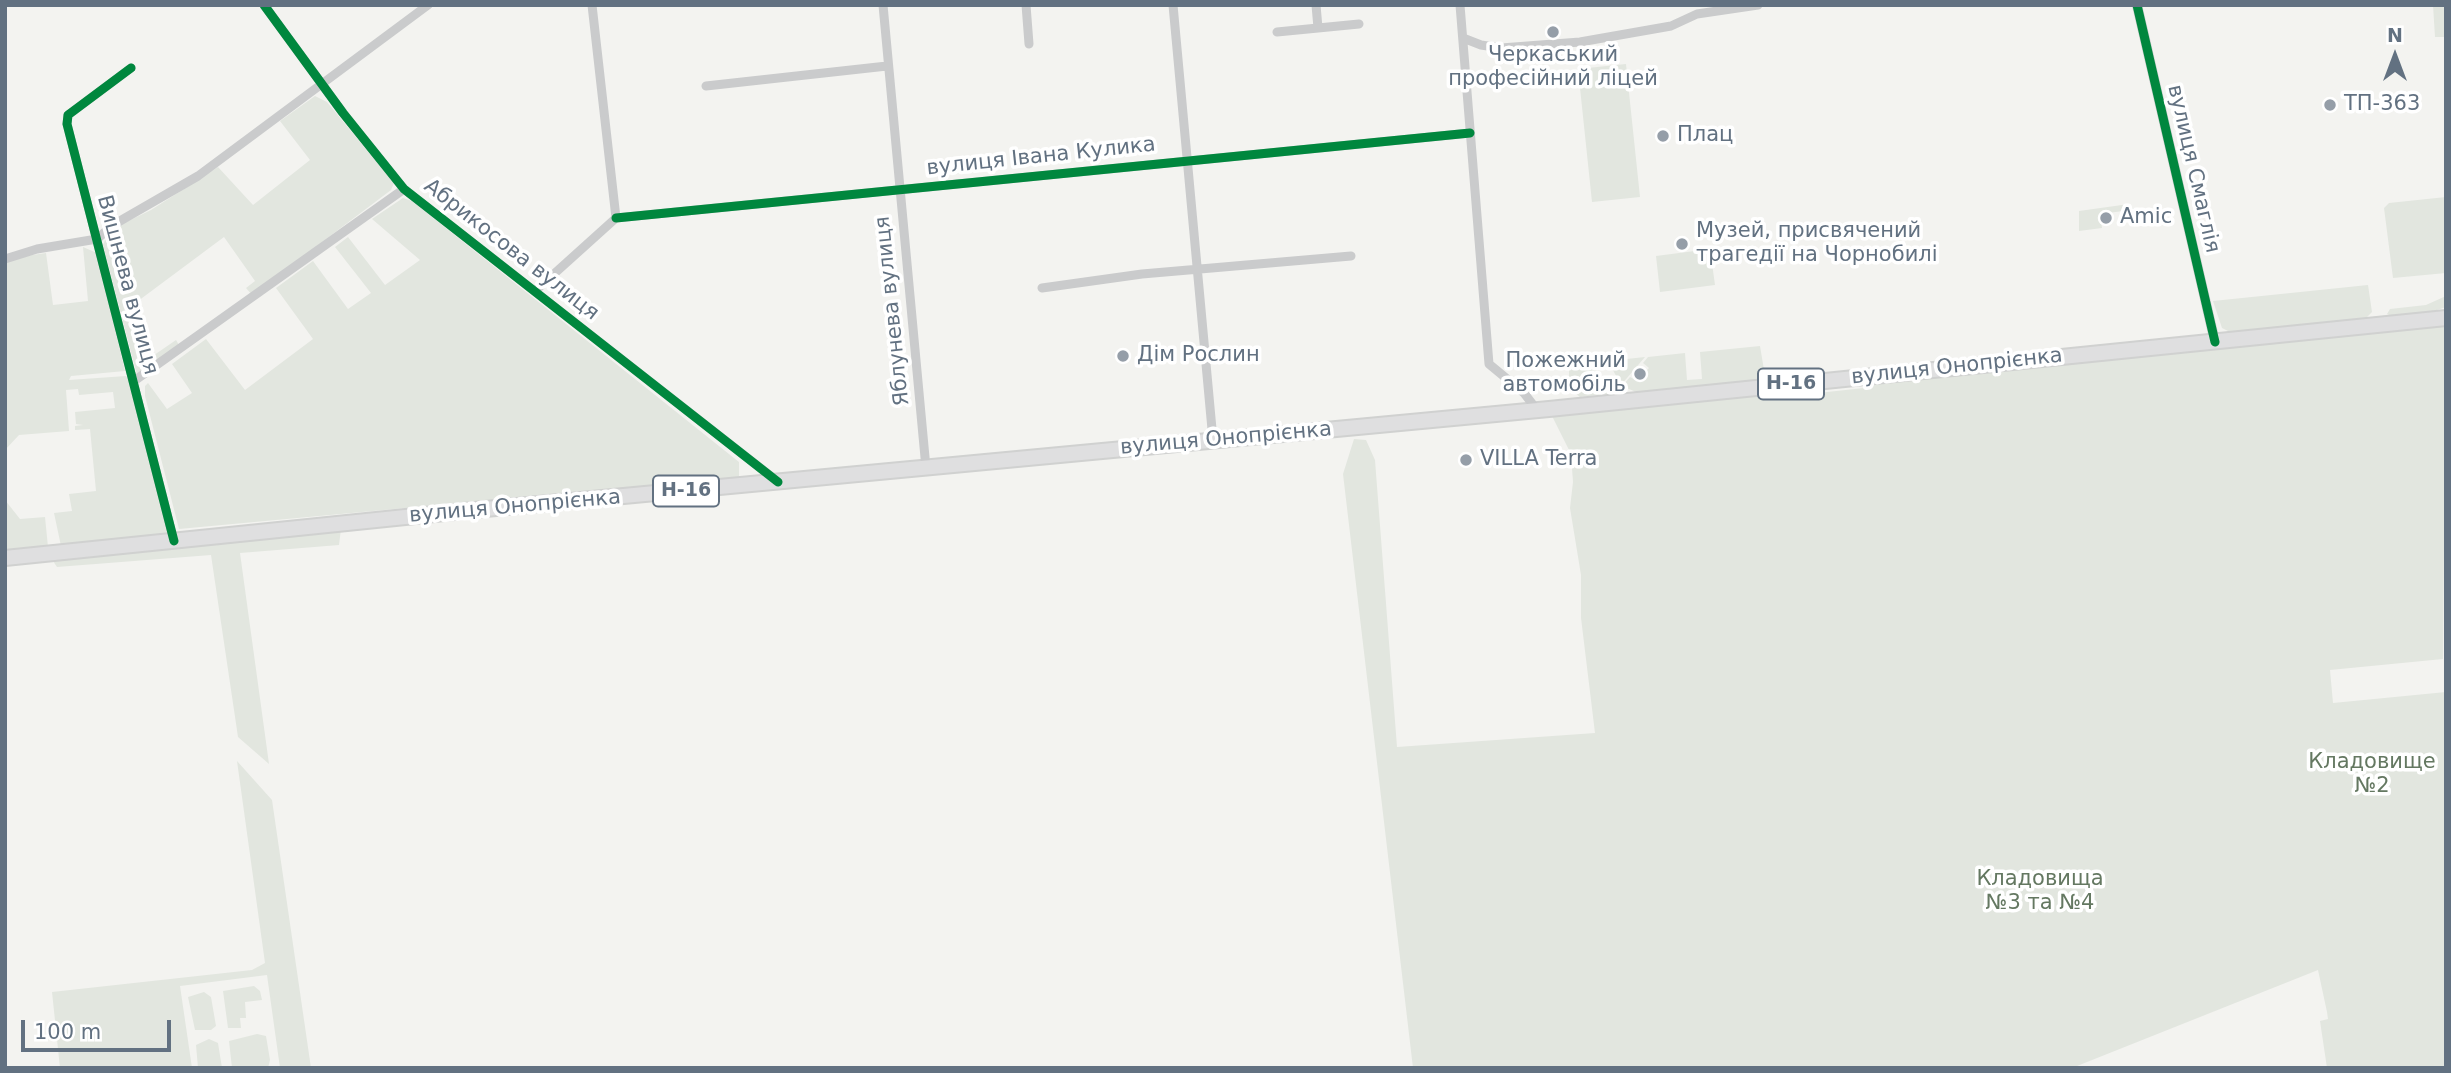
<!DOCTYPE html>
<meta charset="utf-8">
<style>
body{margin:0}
#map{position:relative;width:2451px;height:1073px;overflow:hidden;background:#f3f3f0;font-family:"DejaVu Sans",sans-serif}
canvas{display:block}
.frame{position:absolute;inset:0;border:7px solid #627181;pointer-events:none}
.north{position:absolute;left:2360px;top:21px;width:70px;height:70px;-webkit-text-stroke:5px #fff;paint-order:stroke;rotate:0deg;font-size:19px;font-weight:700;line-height:28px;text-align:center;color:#627181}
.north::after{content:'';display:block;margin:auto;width:24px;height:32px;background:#627181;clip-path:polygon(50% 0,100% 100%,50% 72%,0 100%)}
.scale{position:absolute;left:21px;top:1020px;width:150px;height:32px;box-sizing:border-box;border:4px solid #627181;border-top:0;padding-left:9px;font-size:21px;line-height:24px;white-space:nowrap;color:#627181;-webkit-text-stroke:5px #fff;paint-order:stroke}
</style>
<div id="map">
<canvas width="2451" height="1073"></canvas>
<div class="frame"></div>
<div class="north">N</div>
<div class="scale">100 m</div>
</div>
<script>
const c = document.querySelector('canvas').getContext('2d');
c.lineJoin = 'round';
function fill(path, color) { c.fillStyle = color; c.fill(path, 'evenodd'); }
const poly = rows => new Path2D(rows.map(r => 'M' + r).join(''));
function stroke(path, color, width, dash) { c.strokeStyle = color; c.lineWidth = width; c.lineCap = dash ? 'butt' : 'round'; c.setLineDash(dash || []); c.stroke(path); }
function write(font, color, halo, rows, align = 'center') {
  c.font = font + ' "DejaVu Sans",sans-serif'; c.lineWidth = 7; c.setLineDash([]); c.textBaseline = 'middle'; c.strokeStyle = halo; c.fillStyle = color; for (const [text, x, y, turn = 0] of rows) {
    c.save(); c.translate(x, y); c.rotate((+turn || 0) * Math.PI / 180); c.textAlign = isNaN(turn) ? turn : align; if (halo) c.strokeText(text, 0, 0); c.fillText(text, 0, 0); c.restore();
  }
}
const green = poly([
 [2433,5,2446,5,2446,37,2435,37],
 [1626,64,1640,197,1592,202,1578,69],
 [315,96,327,102,394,183,391,190,252,295,246,288,255,281,224,237,130,307,144,362,176,340,179,345,137,375,103,245,107,236,116,227,151,210,218,167,253,205,310,160,280,121],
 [2446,197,2446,273,2393,278,2384,208,2389,203],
 [403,198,412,201,739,462,739,477,179,529,145,396,145,386,148,383,167,409,192,393,172,364,206,339,245,390,313,339,276,288,313,261,348,309,371,293,335,247,348,237,385,285,420,260,372,219],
 [2129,204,2136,211,2138,223,2134,223,2131,210,2100,214,2102,228,2079,231,2079,211],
 [83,247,97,253,125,371,71,376,69,380,126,376,130,382,169,535,61,546,54,513,72,511,69,494,96,491,90,429,75,430,75,426,83,425,76,424,75,412,115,408,113,392,79,395,78,389,66,390,69,431,19,435,5,450,5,259,46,253,53,305,88,301],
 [1710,249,1715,285,1660,292,1656,256],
 [2368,285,2372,312,2366,318,2230,332,2222,328,2213,301],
 [2446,296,2446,307,2428,313,2391,316,2387,314,2390,309,2426,305],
 [2446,324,2443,659,2330,670,2333,703,2446,692,2446,1068,2327,1068,2320,1021,2328,1019,2327,1012,2318,970,2072,1068,1413,1068,1343,474,1354,439,1366,440,1375,460,1397,747,1595,733,1581,618,1581,575,1570,508,1573,482,1571,454,1552,416,1796,391,1818,393,1864,388,1886,381],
 [1760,346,1765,376,1762,379,1650,391,1636,392,1622,386,1630,377,1637,381,1649,368,1643,363,1648,357,1685,353,1687,380,1702,379,1700,352],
 [1645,357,1621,385,1608,361],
 [1587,362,1595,367,1607,394,1580,397,1569,388,1569,367],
 [5,500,20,519,45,517,48,547,5,551],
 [341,529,339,545,240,553,269,764,238,737,211,555,57,567,53,561],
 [237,761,272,800,311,1068,280,1068,267,975,180,986,192,1068,60,1068,52,992,252,970,265,963],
 [254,986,260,991,262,1000,245,1002,246,1018,240,1018,241,1028,228,1028,223,991],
 [204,992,211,997,216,1026,211,1030,195,1030,188,997],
 [257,1034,266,1036,270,1060,268,1068,232,1068,229,1041],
 [209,1039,218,1043,222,1068,198,1068,196,1045]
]);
const minor = poly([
 [264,5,343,113,404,189,777,481],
 [883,5,926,468],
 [1026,5,1029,44],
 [1173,5,1213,440],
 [1316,5,1318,28],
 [1460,5,1489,364,1524,393,1537,410],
 [1277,32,1359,24],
 [1463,38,1481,45,1501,48,1580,42,1671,26,1697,14,1758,5],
 [131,68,68,115,67,124,174,541],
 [706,86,887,66],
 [616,218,1470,133],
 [5,259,37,249,97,239,113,225,198,176,428,5],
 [1042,288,1142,274,1351,256],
 [535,291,616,218,592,5],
 [134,381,404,189]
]);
const tertiary = poly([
 [2137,5,2215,342]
]);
const primary = poly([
 [5,558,464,511,1549,409,2446,318]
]);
const cycleway = poly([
 [264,5,343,113,404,189,778,482],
 [2137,5,2215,342],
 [131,68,68,115,67,124,174,541],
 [616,218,1470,133]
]);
const markers = [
 [1553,32,7,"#959ea8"],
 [2330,105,7,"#959ea8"],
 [1663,136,7,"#959ea8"],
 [2106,218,7,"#959ea8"],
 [1682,244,7,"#959ea8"],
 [1123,356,7,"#959ea8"],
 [1640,374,7,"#959ea8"],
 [1466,460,7,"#959ea8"]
];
const shields = [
 [1791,384,66],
 [686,491,66]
];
const shieldNames = [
 ["Н-16",1791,384],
 ["Н-16",686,491]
];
const poiNames = [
 ["Черкаський",1553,56,"center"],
 ["професійний ліцей",1553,80,"center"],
 ["ТП-363",2344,105],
 ["Плац",1677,136],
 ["Amic",2120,218],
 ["Музей, присвячений",1696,232],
 ["трагедії на Чорнобилі",1696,256],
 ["Дім Рослин",1137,356],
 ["Пожежний",1626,362,"right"],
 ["автомобіль",1626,386,"right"],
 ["VILLA Terra",1480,460]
];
const streetNames = [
 ["вулиця Івана Кулика",1041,157,-6],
 ["вулиця Смаглія",2193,169,77],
 ["Абрикосова вулиця",511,250,38],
 ["Вишнева вулиця",127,285,75],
 ["Яблунева вулиця",893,311,-96],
 ["вулиця Онопрієнка",1957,367,-6],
 ["вулиця Онопрієнка",1226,439,-5],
 ["вулиця Онопрієнка",515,507,-5]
];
const parkNames = [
 ["Кладовище",2372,763],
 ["№2",2372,787],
 ["Кладовища",2040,880],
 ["№3 та №4",2040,904]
];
fill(green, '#e2e6df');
stroke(primary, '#d0d1d0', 18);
stroke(minor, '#cacbcc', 9);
stroke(tertiary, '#cacbcc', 10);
stroke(primary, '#dfdfe0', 14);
stroke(cycleway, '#00873e', 9);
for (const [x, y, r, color] of markers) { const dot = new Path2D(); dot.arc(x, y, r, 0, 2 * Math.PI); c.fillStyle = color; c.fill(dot); stroke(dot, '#fff', 2.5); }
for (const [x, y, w] of shields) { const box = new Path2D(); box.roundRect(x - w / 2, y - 15.5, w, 31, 5); c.fillStyle = '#fff'; c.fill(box); stroke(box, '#627181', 2); }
write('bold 19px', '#627181', null, shieldNames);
write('21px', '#627181', '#fff', poiNames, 'left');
write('21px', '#627181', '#fff', streetNames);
write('21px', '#647861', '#fff', parkNames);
</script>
